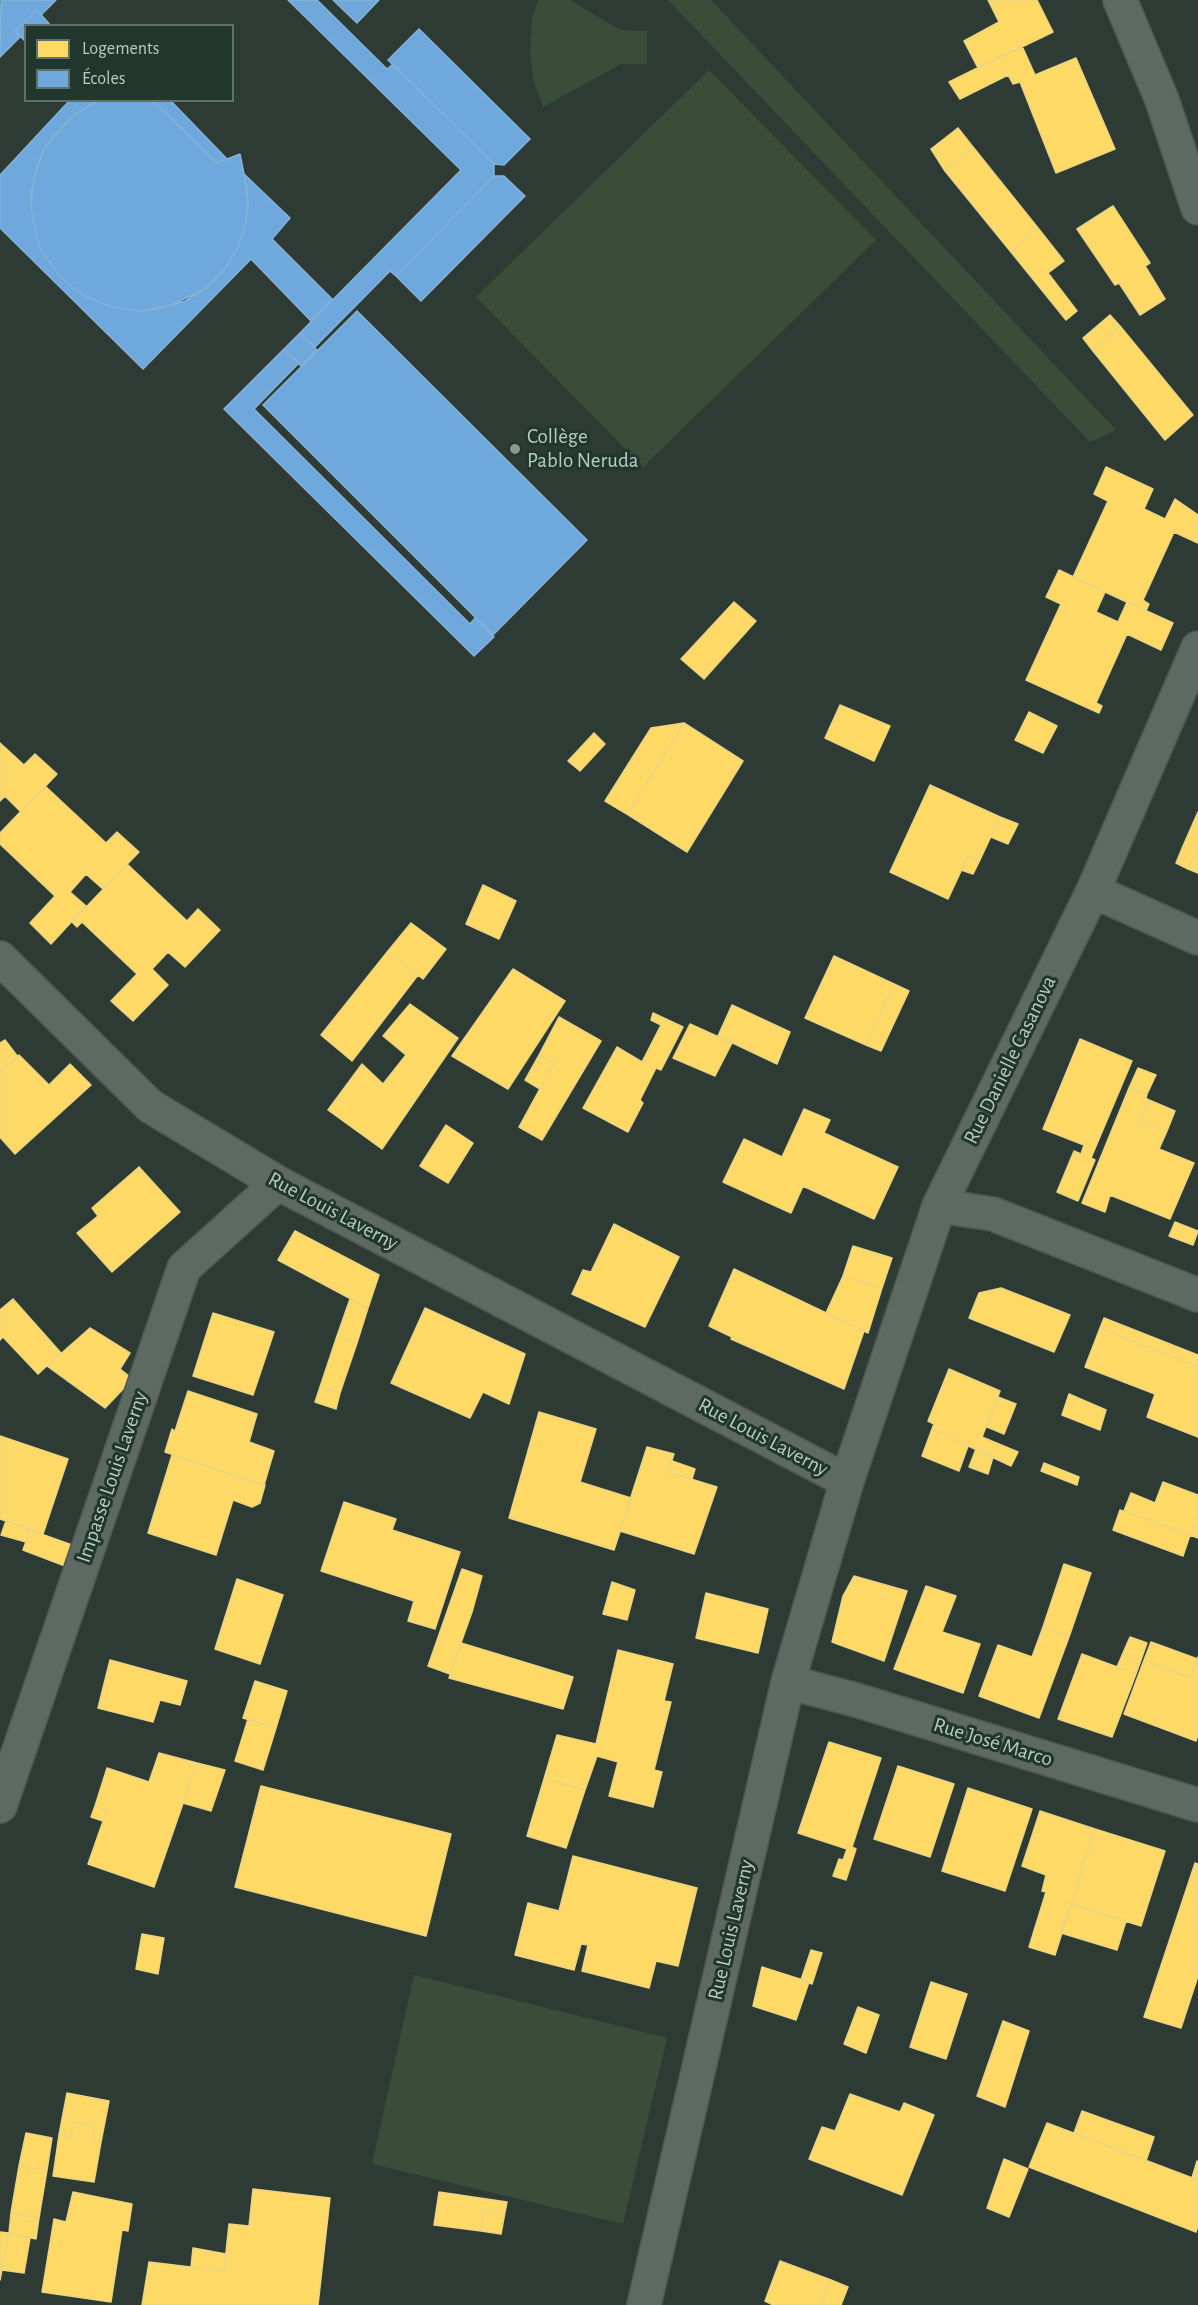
<!DOCTYPE html>
<meta charset="utf-8">
<style>
body{margin:0}
#map{position:relative;width:1198px;height:2305px;overflow:hidden;background:#2e3b35;font-family:"Alegreya Sans",sans-serif}
canvas{display:block}
.legend{position:absolute;left:24px;top:24px;width:210px;height:78px;box-sizing:border-box;background:#21362d;border:2px solid #5e7269;margin:0;padding:8px 10px;list-style:none;font-size:18px;color:#b9cbc4}
.legend li{display:flex;align-items:center;gap:12px;height:30px}
.legend b{width:30px;border:2px solid #5e7269}
</style>
<div id="map">
<canvas width="1198" height="2305"></canvas>
<ul class="legend">
<li><b style="height:16px;background:#ffd966"></b>Logements</li>
<li><b style="height:16px;background:#6fa8dc"></b>Écoles</li>
</ul>
</div>
<script>
const c = document.querySelector('canvas').getContext('2d');
c.lineJoin = 'round';
function fill(path, color) { c.fillStyle = color; c.fill(path, 'evenodd'); }
const poly = rows => new Path2D(rows.map(r => 'M' + r).join(''));
function stroke(path, color, width, dash) { c.strokeStyle = color; c.lineWidth = width; c.lineCap = dash ? 'butt' : 'round'; c.setLineDash(dash || []); c.stroke(path); }
function write(font, color, halo, rows, align = 'center') {
  c.font = font + ' "Alegreya Sans",sans-serif'; c.lineWidth = 6; c.setLineDash([]); c.textBaseline = 'middle'; c.strokeStyle = halo; c.fillStyle = color; for (const [text, x, y, turn = 0] of rows) {
    c.save(); c.translate(x, y); c.rotate((+turn || 0) * Math.PI / 180); c.textAlign = isNaN(turn) ? turn : align; if (halo) c.strokeText(text, 0, 0); c.fillText(text, 0, 0); c.restore();
  }
}
const green = poly([
 [538,0,570,0,620,30,647,31,647,64,621,64,543,107,533,79,530,49,532,19],
 [668,0,711,0,1116,430,1090,442],
 [709,70,876,240,643,467,476,297],
 [414,1975,667,2038,623,2224,372,2164]
]);
const homes = poly([
 [988,0,1037,0,1053,32,978,68,964,41,999,22,988,0],
 [1022,46,1035,75,1076,58,1115,149,1056,173,1020,82,1013,84,1008,75,960,99,949,82,1022,46],
 [958,128,973,147,945,171,931,149,958,128],
 [973,147,1038,228,1011,252,945,171,973,147],
 [1113,206,1150,263,1145,266,1165,299,1140,315,1119,283,1115,285,1077,229,1113,206],
 [1038,228,1064,261,1048,273,1077,311,1066,320,1011,252,1038,228],
 [1110,315,1120,326,1093,351,1083,338,1110,315],
 [1120,326,1193,415,1165,440,1093,351,1120,326],
 [1106,467,1153,489,1144,509,1165,519,1175,499,1198,515,1198,543,1174,532,1143,600,1149,604,1146,611,1073,577,1108,501,1094,494,1106,467],
 [1059,570,1105,592,1096,612,1118,622,1127,602,1173,623,1161,650,1127,634,1096,703,1102,706,1099,713,1026,680,1061,604,1046,597,1059,570],
 [734,602,756,621,704,679,681,659,734,602],
 [840,705,890,726,874,761,825,738,840,705],
 [1029,712,1057,726,1043,753,1015,740,1029,712],
 [684,723,743,761,687,852,627,814,684,723],
 [684,723,627,814,605,801,651,728,684,723],
 [594,733,605,744,580,771,568,761,594,733],
 [0,743,24,765,35,754,57,774,21,812,5,796,0,801,0,743],
 [930,785,1000,817,979,862,968,856,948,899,890,872,930,785],
 [45,786,106,843,117,832,139,852,103,889,86,874,70,892,86,906,51,944,30,923,55,896,0,844,0,833,45,786],
 [1198,812,1198,873,1188,869,1196,852,1183,846,1198,812],
 [1000,817,1018,824,1008,844,991,837,1000,817],
 [1183,846,1196,852,1188,869,1176,863,1183,846],
 [968,856,979,862,973,874,961,870,968,856],
 [127,864,187,921,198,909,220,930,185,967,168,952,152,969,168,985,133,1021,111,1001,137,974,82,922,77,927,72,922,127,864],
 [483,885,516,901,499,939,466,924,483,885],
 [411,923,446,949,423,979,388,951,411,923],
 [388,951,418,975,352,1061,321,1035,388,951],
 [834,956,894,984,866,1045,805,1018,834,956],
 [513,969,565,1001,508,1089,452,1056,513,969],
 [894,984,909,991,881,1051,866,1045,894,984],
 [410,1004,458,1038,382,1149,328,1110,362,1064,383,1084,406,1055,383,1036,410,1004],
 [732,1005,790,1032,777,1064,718,1036,732,1005],
 [653,1013,683,1027,661,1070,656,1068,640,1100,643,1103,628,1132,583,1108,617,1047,642,1062,661,1025,651,1020,653,1013],
 [559,1017,601,1041,542,1140,519,1127,554,1063,539,1055,559,1017],
 [690,1024,732,1043,715,1076,673,1058,690,1024],
 [1080,1039,1132,1061,1091,1158,1095,1160,1078,1201,1057,1192,1074,1151,1081,1154,1084,1145,1043,1129,1080,1039],
 [5,1040,18,1057,0,1072,0,1043,5,1040],
 [19,1055,49,1085,70,1064,91,1085,15,1154,0,1137,0,1072,19,1055],
 [539,1055,554,1063,540,1089,525,1080,539,1055],
 [1138,1068,1156,1075,1147,1094,1129,1088,1138,1068],
 [1129,1088,1147,1094,1146,1098,1149,1100,1139,1122,1167,1131,1159,1149,1194,1163,1170,1219,1110,1195,1105,1212,1082,1203,1129,1088],
 [1149,1100,1175,1111,1167,1131,1139,1122,1149,1100],
 [804,1109,830,1120,824,1133,898,1167,874,1219,803,1186,791,1213,723,1182,744,1139,782,1157,804,1109],
 [446,1125,473,1143,448,1183,420,1166,446,1125],
 [139,1167,180,1212,112,1272,77,1233,98,1216,92,1208,139,1167],
 [1175,1222,1198,1231,1193,1245,1169,1236,1175,1222],
 [614,1224,679,1257,645,1327,572,1294,583,1270,591,1272,614,1224],
 [295,1231,379,1275,368,1308,278,1260,295,1231],
 [853,1246,892,1258,882,1288,843,1276,853,1246],
 [734,1269,864,1331,844,1389,731,1339,732,1337,709,1326,734,1269],
 [843,1276,882,1288,868,1333,826,1313,843,1276],
 [1001,1288,1070,1315,1054,1352,969,1318,979,1293,1001,1288],
 [13,1299,61,1353,38,1374,3,1337,0,1340,0,1310,13,1299],
 [350,1299,368,1308,357,1343,337,1336,350,1299],
 [425,1308,525,1354,509,1404,483,1392,470,1418,391,1383,425,1308],
 [213,1313,274,1332,253,1395,193,1376,213,1313],
 [1104,1318,1198,1355,1198,1367,1100,1328,1104,1318],
 [90,1328,130,1353,120,1369,129,1376,126,1386,105,1408,47,1366,90,1328],
 [1100,1328,1198,1367,1198,1437,1147,1417,1155,1394,1085,1367,1100,1328],
 [337,1336,357,1343,340,1393,320,1387,337,1336],
 [949,1369,1000,1391,982,1437,1018,1452,1011,1466,932,1429,934,1424,928,1421,949,1369],
 [320,1387,340,1393,336,1409,315,1402,320,1387],
 [188,1391,257,1414,249,1442,274,1451,264,1485,165,1452,172,1429,175,1431,188,1391],
 [1069,1394,1106,1410,1100,1430,1062,1415,1069,1394],
 [998,1397,1016,1404,1004,1434,987,1427,998,1397],
 [539,1412,596,1429,580,1482,631,1498,614,1550,509,1518,539,1412],
 [932,1429,968,1446,959,1471,922,1456,932,1429],
 [0,1436,68,1459,43,1534,0,1519,0,1436],
 [647,1447,674,1454,668,1472,717,1487,694,1554,620,1531,647,1447],
 [976,1449,993,1457,988,1474,969,1467,976,1449],
 [172,1455,265,1485,260,1503,252,1507,233,1500,216,1555,148,1533,172,1455],
 [672,1461,695,1469,692,1479,668,1472,672,1461],
 [1044,1463,1079,1477,1077,1485,1041,1471,1044,1463],
 [1163,1482,1198,1495,1198,1515,1190,1535,1124,1511,1131,1493,1155,1503,1163,1482],
 [344,1502,396,1519,392,1530,460,1552,435,1629,408,1621,414,1601,321,1571,344,1502],
 [1120,1510,1190,1535,1183,1556,1113,1530,1120,1510],
 [1198,1515,1198,1538,1190,1535,1198,1515],
 [6,1521,30,1530,26,1542,1,1535,6,1521],
 [30,1530,72,1545,65,1566,23,1550,30,1530],
 [1064,1564,1091,1573,1069,1637,1043,1627,1064,1564],
 [462,1569,482,1576,472,1612,450,1674,428,1666,462,1569],
 [854,1576,907,1591,884,1661,832,1642,843,1596,854,1576],
 [237,1579,283,1595,260,1664,215,1649,237,1579],
 [612,1582,635,1590,627,1620,603,1614,612,1582],
 [926,1586,956,1596,942,1632,980,1644,963,1693,894,1669,926,1586],
 [706,1593,768,1609,758,1653,696,1638,706,1593],
 [1043,1627,1069,1637,1039,1718,979,1696,998,1645,1032,1657,1043,1627],
 [1130,1637,1147,1643,1141,1660,1123,1653,1130,1637],
 [1151,1642,1198,1659,1190,1678,1144,1660,1151,1642],
 [461,1643,573,1677,563,1709,449,1678,461,1643],
 [618,1650,673,1664,664,1701,671,1702,654,1770,662,1772,653,1807,609,1796,618,1762,597,1756,585,1790,544,1779,557,1735,596,1744,618,1650],
 [1123,1653,1141,1660,1136,1674,1117,1667,1123,1653],
 [1082,1654,1136,1674,1112,1737,1058,1719,1082,1654],
 [1198,1657,1198,1735,1196,1741,1124,1714,1144,1660,1190,1678,1198,1657],
 [110,1660,187,1681,180,1705,160,1700,153,1722,98,1708,110,1660],
 [255,1681,287,1691,276,1728,243,1718,255,1681],
 [248,1719,276,1728,263,1770,235,1761,248,1719],
 [829,1742,881,1758,852,1847,856,1849,846,1880,833,1876,839,1859,843,1860,847,1849,798,1833,829,1742],
 [159,1753,197,1763,154,1887,88,1864,107,1810,95,1806,107,1768,149,1782,159,1753],
 [197,1763,225,1770,211,1811,183,1803,197,1763],
 [898,1766,954,1784,930,1857,874,1839,898,1766],
 [544,1779,585,1790,566,1848,527,1836,544,1779],
 [261,1786,451,1834,426,1936,235,1887,261,1786],
 [968,1788,1032,1809,1005,1891,942,1871,968,1788],
 [95,1806,107,1810,103,1821,91,1817,95,1806],
 [1040,1811,1095,1829,1055,1955,1029,1947,1046,1892,1042,1891,1046,1875,1022,1866,1040,1811],
 [1095,1829,1165,1851,1141,1926,1071,1904,1095,1829],
 [573,1856,697,1888,678,1966,656,1961,649,1988,582,1971,588,1945,581,1944,574,1970,515,1955,528,1903,559,1911,573,1856],
 [1195,1863,1198,1864,1198,1976,1181,2028,1144,2017,1195,1863],
 [1071,1904,1126,1921,1117,1950,1061,1933,1071,1904],
 [142,1934,164,1938,158,1974,136,1969,142,1934],
 [811,1950,822,1953,812,1984,801,1980,811,1950],
 [762,1967,809,1982,796,2020,753,2006,762,1967],
 [931,1982,967,1994,946,2059,910,2047,931,1982],
 [858,2007,879,2015,866,2053,844,2044,858,2007],
 [1003,2021,1029,2031,1005,2107,977,2096,1003,2021],
 [67,2093,109,2101,101,2142,93,2141,95,2126,73,2122,71,2137,59,2135,67,2093],
 [850,2094,900,2112,904,2103,934,2115,902,2195,809,2159,822,2127,835,2131,850,2094],
 [1082,2111,1154,2137,1146,2161,1074,2133,1082,2111],
 [73,2122,95,2126,93,2141,101,2142,94,2182,53,2176,59,2135,71,2137,73,2122],
 [1047,2123,1198,2180,1198,2226,1196,2232,1029,2167,1047,2123],
 [26,2133,52,2138,47,2170,19,2166,26,2133],
 [1004,2159,1028,2169,1009,2217,987,2208,1004,2159],
 [1197,2161,1198,2162,1198,2180,1192,2178,1197,2161],
 [19,2166,47,2170,39,2218,11,2213,19,2166],
 [253,2189,330,2198,318,2305,142,2305,149,2262,224,2271,229,2224,249,2226,253,2189],
 [73,2192,132,2204,128,2231,122,2230,111,2302,42,2292,54,2219,66,2222,73,2192],
 [439,2192,507,2202,505,2212,483,2209,481,2231,434,2225,439,2192],
 [483,2209,505,2212,501,2234,481,2231,483,2209],
 [11,2213,39,2218,36,2239,9,2233,11,2213],
 [0,2232,9,2233,0,2280,0,2232],
 [9,2233,30,2238,24,2273,2,2270,9,2233],
 [193,2248,226,2254,224,2271,191,2267,193,2248],
 [780,2261,831,2280,821,2305,773,2305,765,2301,780,2261],
 [831,2280,848,2287,841,2305,821,2305,831,2280]
]);
const schools = poly([
 [1,0,56,0,41,15,37,10,15,31,20,37,0,57,1,0],
 [288,0,317,0,387,69,393,64,494,164,494,176,396,276,390,271,315,347,300,333,461,170,288,0],
 [333,0,379,0,357,23,333,0],
 [37,10,51,26,26,26,26,42,15,31,37,10],
 [419,29,530,139,504,165,494,164,388,60,419,29],
 [70,100,99,100,74,115,53,137,44,149,34,178,31,207,37,238,42,252,60,276,71,286,83,295,112,307,141,311,171,305,205,289,226,267,238,247,245,227,248,204,244,174,290,218,272,239,332,299,311,321,251,259,143,369,0,228,0,175,70,100],
 [99,100,152,100,217,163,240,154,247,189,248,204,245,227,238,247,226,267,216,279,205,289,185,301,157,309,141,311,112,307,83,295,71,286,60,276,42,252,37,238,31,207,31,192,38,163,44,149,63,126,74,115,99,100],
 [152,100,170,100,227,159,217,163,152,100],
 [494,176,504,176,525,196,421,301,396,276,494,176],
 [357,311,587,540,493,635,263,405,357,311],
 [300,333,317,350,301,366,284,349,300,333],
 [284,349,299,363,254,409,470,624,475,618,494,637,474,656,224,409,284,349]
]);
const minor = poly([
 [1120,0,1162,100,1198,208],
 [1093,891,1198,938],
 [0,958,150,1106,278,1183,847,1481],
 [939,1206,993,1214,1198,1295],
 [788,1682,856,1700,1198,1805],
 [0,1806,184,1268,278,1183],
 [644,2305,788,1682,847,1481,939,1206,1093,891,1198,648]
]);
const markers = [
 [515,449,6,"#889992"]
];
const poiNames = [
 ["Collège",527,437],
 ["Pablo Neruda",527,461]
];
const streetNames = [
 ["Rue Danielle Casanova",1010,1060,-64],
 ["Rue Louis Laverny",333,1211,28],
 ["Rue Louis Laverny",763,1437,28],
 ["Impasse Louis Laverny",112,1477,-71],
 ["Rue José Marco",993,1742,17],
 ["Rue Louis Laverny",731,1930,-77]
];
fill(green, '#394d38');
fill(homes, '#ffd966');
stroke(homes, '#ead582', 1.5);
fill(schools, '#6fa8dc');
stroke(schools, '#85b2d5', 1.5);
stroke(minor, '#4e5753', 36);
stroke(minor, '#5e6964', 33);
for (const [x, y, r, color] of markers) { const dot = new Path2D(); dot.arc(x, y, r, 0, 2 * Math.PI); c.fillStyle = color; c.fill(dot); stroke(dot, '#21362d', 2); }
write('21px', '#b9cbc4', '#21362d', poiNames, 'left');
write('21px', '#b9cbc4', '#21362d', streetNames);
</script>
